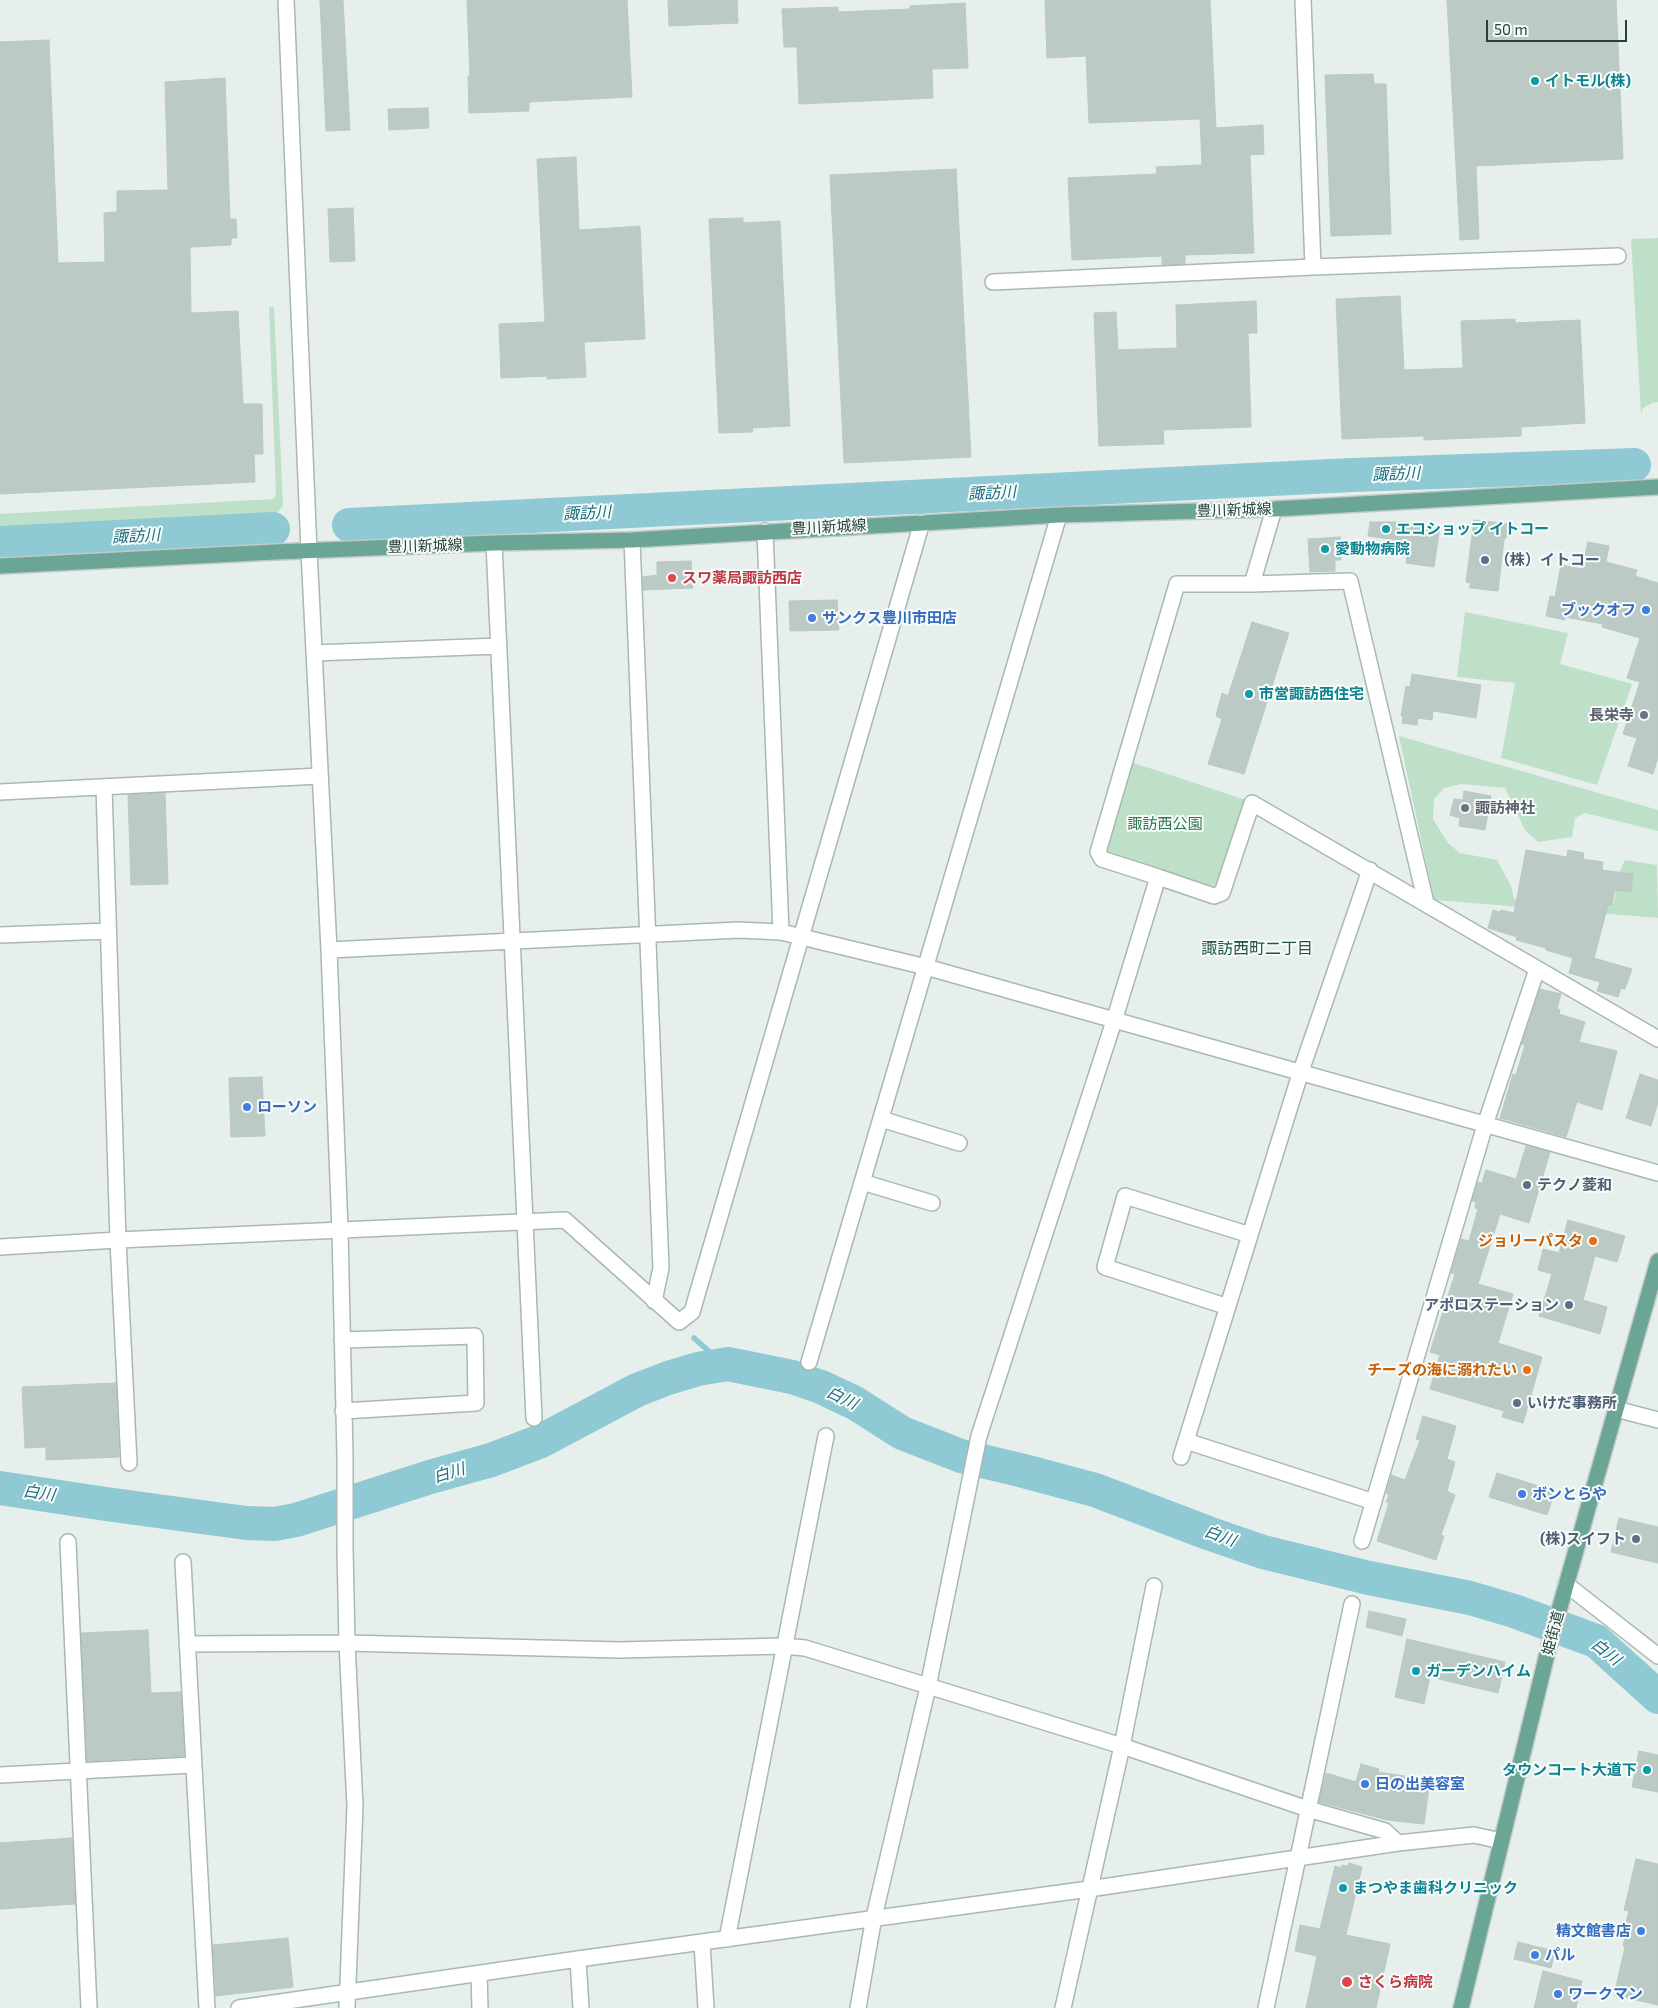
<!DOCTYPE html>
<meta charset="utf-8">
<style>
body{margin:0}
#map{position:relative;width:1658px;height:2008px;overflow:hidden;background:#e6efeb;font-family:"Exo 2",sans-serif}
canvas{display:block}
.scale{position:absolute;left:1486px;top:20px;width:141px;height:22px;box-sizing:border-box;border:2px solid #24423a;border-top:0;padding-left:6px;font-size:15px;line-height:18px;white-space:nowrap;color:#24423a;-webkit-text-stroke:4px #f7fbf9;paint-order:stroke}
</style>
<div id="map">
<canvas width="1658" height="2008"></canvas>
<div class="scale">50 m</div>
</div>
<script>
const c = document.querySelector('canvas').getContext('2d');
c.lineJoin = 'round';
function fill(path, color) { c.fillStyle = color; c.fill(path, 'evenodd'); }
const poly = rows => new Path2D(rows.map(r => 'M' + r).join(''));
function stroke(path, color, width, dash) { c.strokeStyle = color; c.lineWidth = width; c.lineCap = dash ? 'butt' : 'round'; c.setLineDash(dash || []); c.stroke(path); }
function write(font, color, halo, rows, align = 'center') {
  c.font = font + ' "Exo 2","Noto Sans JP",sans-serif'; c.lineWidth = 4; c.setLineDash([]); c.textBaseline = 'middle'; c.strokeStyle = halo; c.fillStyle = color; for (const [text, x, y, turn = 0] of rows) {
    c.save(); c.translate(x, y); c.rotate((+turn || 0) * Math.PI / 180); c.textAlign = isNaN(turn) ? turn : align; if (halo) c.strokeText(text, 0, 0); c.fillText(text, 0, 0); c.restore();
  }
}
const green = poly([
 [1658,238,1658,402,1652,403,1643,408,1641,414,1631,239],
 [269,307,274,307,283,506,268,523,0,537,0,514,274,499,276,494],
 [1465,612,1568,633,1560,664,1632,684,1597,785,1501,758,1515,683,1457,677],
 [1399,736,1658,810,1658,831,1585,813,1575,818,1572,837,1538,842,1525,830,1505,788,1462,784,1444,788,1434,799,1433,819,1448,843,1460,853,1497,860,1511,886,1514,899,1603,907,1614,903,1619,873,1625,860,1657,865,1658,918,1434,900],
 [1131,762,1246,800,1219,883,1208,888,1108,856,1104,846]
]);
const stream = poly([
 [694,1338,712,1354,728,1364]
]);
const river = poly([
 [349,525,1352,475,1634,465],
 [0,543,273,529],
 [0,1488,106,1504,246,1523,274,1524,296,1520,430,1477,491,1460,541,1441,637,1390,668,1378,698,1369,728,1364,792,1377,821,1387,855,1403,902,1433,961,1456,1020,1470,1095,1490,1208,1533,1263,1552,1369,1578,1470,1598,1514,1611,1596,1641,1658,1697]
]);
const building = poly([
 [320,0,343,0,350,130,326,131,320,0],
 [467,0,627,0,632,97,529,102,529,111,469,113,468,76,470,76,467,0],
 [668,0,737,0,738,23,669,26,668,0],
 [1045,0,1210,0,1216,128,1263,125,1264,154,1250,155,1254,253,1185,255,1185,264,1162,265,1162,256,1072,260,1068,178,1157,174,1156,167,1202,165,1200,119,1089,123,1086,56,1047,58,1045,0],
 [1447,0,1616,0,1623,159,1476,166,1479,239,1460,240,1447,0],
 [965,3,968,68,932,69,933,98,799,104,797,47,784,47,782,9,838,7,838,12,910,9,910,6,965,3],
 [49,40,58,263,105,262,104,213,117,212,117,191,168,190,165,82,225,78,230,219,236,219,237,238,231,238,231,245,190,247,191,313,238,311,243,404,262,404,263,454,254,454,255,482,0,494,0,42,49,40],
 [1373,74,1374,84,1386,84,1391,234,1331,236,1325,75,1373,74],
 [428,108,429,128,389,130,388,109,428,108],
 [576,157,579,230,640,226,645,339,584,342,586,377,547,379,547,376,501,378,499,324,545,322,537,159,576,157],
 [956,169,971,457,844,463,830,175,956,169],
 [353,208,355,261,330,262,328,209,353,208],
 [743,218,743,223,780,221,790,426,752,428,753,432,719,433,709,219,743,218],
 [1400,296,1404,370,1463,368,1461,321,1515,319,1515,323,1580,320,1585,423,1521,427,1521,436,1424,440,1424,436,1342,439,1336,299,1400,296],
 [1256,301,1257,333,1248,333,1251,427,1163,430,1164,444,1099,446,1094,313,1116,312,1118,350,1177,348,1176,305,1256,301],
 [1474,520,1511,524,1508,535,1504,540,1498,591,1470,588,1470,583,1466,582,1474,520],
 [1370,522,1405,522,1440,527,1434,567,1406,563,1409,542,1368,536,1370,522],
 [1340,537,1341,560,1335,560,1335,571,1310,572,1308,539,1340,537],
 [1588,542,1609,546,1606,562,1637,570,1635,576,1658,583,1658,757,1653,774,1628,766,1637,738,1623,734,1640,682,1627,678,1640,638,1602,627,1603,624,1565,617,1565,620,1546,616,1550,596,1555,597,1561,565,1582,569,1588,542],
 [691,561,693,588,643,590,643,577,657,575,657,562,691,561],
 [837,600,839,630,790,631,789,601,837,600],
 [1252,622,1289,633,1244,774,1208,764,1222,719,1216,716,1222,693,1228,696,1252,622],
 [1412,674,1481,685,1476,718,1433,711,1432,720,1418,718,1417,725,1402,723,1403,716,1401,716,1406,686,1410,687,1412,674],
 [1464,791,1491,796,1485,830,1459,826,1460,818,1450,815,1454,799,1463,800,1464,791],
 [165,793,168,884,131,885,128,795,165,793],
 [1526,850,1567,857,1568,850,1584,853,1583,859,1603,862,1602,870,1633,874,1631,892,1615,890,1612,905,1608,905,1594,958,1632,969,1625,989,1621,988,1618,997,1597,991,1600,982,1569,973,1573,958,1546,950,1546,948,1516,940,1517,937,1488,928,1493,910,1500,912,1501,910,1514,913,1526,850],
 [1540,989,1561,994,1557,1009,1560,1010,1559,1014,1585,1022,1579,1042,1617,1051,1602,1110,1577,1102,1566,1137,1500,1118,1513,1074,1516,1075,1525,1045,1522,1044,1540,989],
 [1640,1074,1658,1080,1658,1102,1651,1126,1626,1118,1640,1074],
 [262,1077,265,1136,231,1137,229,1078,262,1077],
 [1526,1146,1550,1152,1529,1223,1500,1214,1478,1284,1513,1294,1498,1343,1542,1357,1523,1423,1502,1417,1504,1411,1430,1389,1440,1355,1430,1352,1455,1274,1451,1273,1461,1239,1469,1241,1478,1209,1475,1208,1476,1202,1472,1201,1478,1182,1482,1183,1486,1170,1516,1179,1526,1146],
 [1568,1220,1625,1236,1617,1262,1595,1256,1583,1300,1607,1307,1600,1334,1539,1316,1552,1274,1538,1270,1543,1249,1559,1253,1568,1220],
 [116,1383,119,1457,46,1460,46,1447,25,1448,22,1387,116,1383],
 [1423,1416,1456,1426,1447,1459,1455,1462,1447,1491,1455,1495,1441,1535,1444,1536,1436,1560,1377,1541,1389,1503,1386,1502,1389,1495,1386,1493,1391,1477,1391,1475,1405,1480,1420,1440,1416,1439,1423,1416],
 [1497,1473,1555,1491,1547,1515,1489,1497,1497,1473],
 [1619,1518,1658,1527,1658,1563,1611,1552,1619,1518],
 [1369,1611,1406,1619,1402,1636,1366,1627,1369,1611],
 [148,1630,151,1693,181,1692,184,1756,87,1761,81,1633,148,1630],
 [1407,1639,1505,1662,1498,1693,1430,1677,1424,1704,1395,1697,1407,1639],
 [1639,1751,1658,1755,1658,1792,1632,1787,1639,1751],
 [1361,1764,1379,1769,1378,1772,1430,1780,1424,1824,1387,1820,1319,1802,1326,1773,1356,1782,1361,1764],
 [72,1838,75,1904,0,1909,0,1843,72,1838],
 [1636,1859,1658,1864,1658,2005,1614,1995,1625,1947,1623,1946,1625,1937,1622,1937,1629,1911,1624,1910,1636,1859],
 [1349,1863,1362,1867,1346,1935,1390,1944,1376,2008,1306,2008,1317,1956,1295,1951,1300,1925,1320,1929,1335,1866,1341,1868,1342,1865,1348,1866,1349,1863],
 [288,1938,293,1987,216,1996,213,1945,288,1938],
 [1518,1942,1555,1951,1551,1968,1514,1959,1518,1942],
 [1543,1971,1582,1981,1576,2008,1534,2008,1543,1971]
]);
const minor = poly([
 [765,531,781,932],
 [632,540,661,1268,654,1301],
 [494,543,534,1418],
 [309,551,329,950,340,1230,345,1456,345,1549,347,1643,355,1806,347,2008],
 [1252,584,1350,581,1426,903],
 [314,653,498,646],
 [104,787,118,1240,129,1463],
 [0,792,320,776],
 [1158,877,1214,896,1222,893,1252,803,1658,1039],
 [0,935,108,931],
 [329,950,739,930,781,932,926,967,1658,1173],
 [881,1119,959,1143],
 [862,1182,932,1203],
 [0,1247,118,1240,565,1220,679,1322,692,1312,922,522],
 [1228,1307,1105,1267,1125,1196,1250,1235],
 [342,1340,475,1336,476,1403,343,1411],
 [809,1362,1059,515],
 [1616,1409,1658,1420],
 [1186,1441,1374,1502],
 [1181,1457,1301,1071,1370,870],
 [1362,1541,1485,1125,1537,969],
 [68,1542,89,2008],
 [183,1562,207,2008],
 [1566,1584,1658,1656],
 [187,1644,347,1643,619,1650,783,1646,805,1648,1122,1746,1308,1809,1385,1831,1398,1843],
 [0,1775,193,1765],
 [727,1939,826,1436],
 [702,1943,706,2008],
 [578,1959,581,2008],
 [479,1974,480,2008],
 [239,2008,578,1959,1089,1889,1398,1843,1474,1835,1501,1841],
 [858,2008,874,1917,928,1687,979,1436,1114,1021,1158,877,1102,859,1098,852,1177,584,1252,584,1274,509],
 [1063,2008,1122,1746,1154,1586],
 [1266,2008,1352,1604]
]);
const tertiary = poly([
 [286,0,309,551],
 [1303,0,1313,267],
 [993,282,1313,267,1618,256]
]);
const primary = poly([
 [0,566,275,552,494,543,632,540,1059,515,1274,509,1658,487],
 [1461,2008,1550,1642,1658,1261]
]);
const markers = [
 [1535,81,5,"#0f9aa8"],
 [1386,529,5,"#0f9aa8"],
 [1325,549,5,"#0f9aa8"],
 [1485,560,5,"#5c6f8a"],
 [672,578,5,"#e0444e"],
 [1646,610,5,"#3f7fe0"],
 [812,618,5,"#3f7fe0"],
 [1249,694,5,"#0f9aa8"],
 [1644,715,5,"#6b7280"],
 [1465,808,5,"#6b7280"],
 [247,1107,5,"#3f7fe0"],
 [1527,1185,5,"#5c6f8a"],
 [1593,1241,5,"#e8710a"],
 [1569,1305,5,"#5c6f8a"],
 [1527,1370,5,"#e8710a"],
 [1517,1403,5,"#5c6f8a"],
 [1522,1494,5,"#3f7fe0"],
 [1636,1539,5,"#5c6f8a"],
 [1416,1671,5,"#0f9aa8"],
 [1647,1770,5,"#0f9aa8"],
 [1365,1784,5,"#3f7fe0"],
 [1343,1888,5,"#0f9aa8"],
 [1641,1931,5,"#3f7fe0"],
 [1535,1955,5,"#3f7fe0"],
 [1347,1982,6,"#e0444e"],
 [1558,1994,5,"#3f7fe0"]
];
const cultureNames = [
 ["イトモル(株)",1545,81],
 ["エコショップ イトコー",1396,529],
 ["愛動物病院",1335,549],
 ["市営諏訪西住宅",1259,694],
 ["ガーデンハイム",1426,1671],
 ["タウンコート大道下",1637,1770,"right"],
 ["まつやま歯科クリニック",1353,1888]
];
const streetNames = [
 ["豊川新城線",1234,510,-2],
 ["豊川新城線",829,527,-3],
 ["豊川新城線",425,546,-2],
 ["姫街道",1553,1633,-75]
];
const serviceNames = [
 ["（株）イトコー",1495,560],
 ["テクノ菱和",1537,1185],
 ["アポロステーション",1559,1305,"right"],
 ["いけだ事務所",1527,1403],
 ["(株)スイフト",1626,1539,"right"]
];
const healthNames = [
 ["スワ薬局諏訪西店",682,578],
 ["さくら病院",1358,1982]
];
const shopNames = [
 ["ブックオフ",1636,610,"right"],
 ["サンクス豊川市田店",822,618],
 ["ローソン",257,1107],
 ["ボンとらや",1532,1494],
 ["日の出美容室",1375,1784],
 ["精文館書店",1631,1931,"right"],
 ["パル",1545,1955],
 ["ワークマン",1568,1994]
];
const worshipNames = [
 ["長栄寺",1634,715],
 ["諏訪神社",1475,808,"left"]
];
const parkNames = [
 ["諏訪西公園",1165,824]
];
const foodNames = [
 ["ジョリーパスタ",1583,1241],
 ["チーズの海に溺れたい",1517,1370]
];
const waterNames = [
 ["諏訪川",1396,474,-2],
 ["諏訪川",992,493,-3],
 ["諏訪川",587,513,-3],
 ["諏訪川",136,536,-3],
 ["白川",842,1398,26],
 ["白川",449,1473,-17],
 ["白川",39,1493,8],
 ["白川",1220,1536,20],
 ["白川",1606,1652,38]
];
const neighbourhoodNames = [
 ["諏訪西町二丁目",1257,949]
];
fill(green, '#bfe0c8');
stroke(stream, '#8ec9d4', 5.5);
stroke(river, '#8ec9d4', 34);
fill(building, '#bbcac4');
stroke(building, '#b8c9c2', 1);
stroke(minor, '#a8b8b2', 18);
stroke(tertiary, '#a8b8b2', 18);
stroke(primary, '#c2cac8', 18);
stroke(minor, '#fff', 15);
stroke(tertiary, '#fff', 15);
stroke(primary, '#6aa596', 15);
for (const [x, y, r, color] of markers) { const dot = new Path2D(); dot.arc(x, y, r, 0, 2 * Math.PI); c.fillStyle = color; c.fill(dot); stroke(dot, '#f7fbf9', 2); }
write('bold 15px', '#0d838f', '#f7fbf9', cultureNames, 'left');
write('15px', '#24423a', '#f7fbf9', streetNames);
write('bold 15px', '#4e5e75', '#f7fbf9', serviceNames, 'left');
write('bold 15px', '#be3a42', '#f7fbf9', healthNames, 'left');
write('bold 15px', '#366cbe', '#f7fbf9', shopNames, 'left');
write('bold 15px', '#5b616d', '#f7fbf9', worshipNames, 'right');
write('15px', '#2d7a4b', '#f7fbf9', parkNames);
write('bold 15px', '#c56008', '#f7fbf9', foodNames, 'right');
write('italic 16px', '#1c6f80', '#f7fbf9', waterNames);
write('16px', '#1f5548', '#f7fbf9', neighbourhoodNames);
</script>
